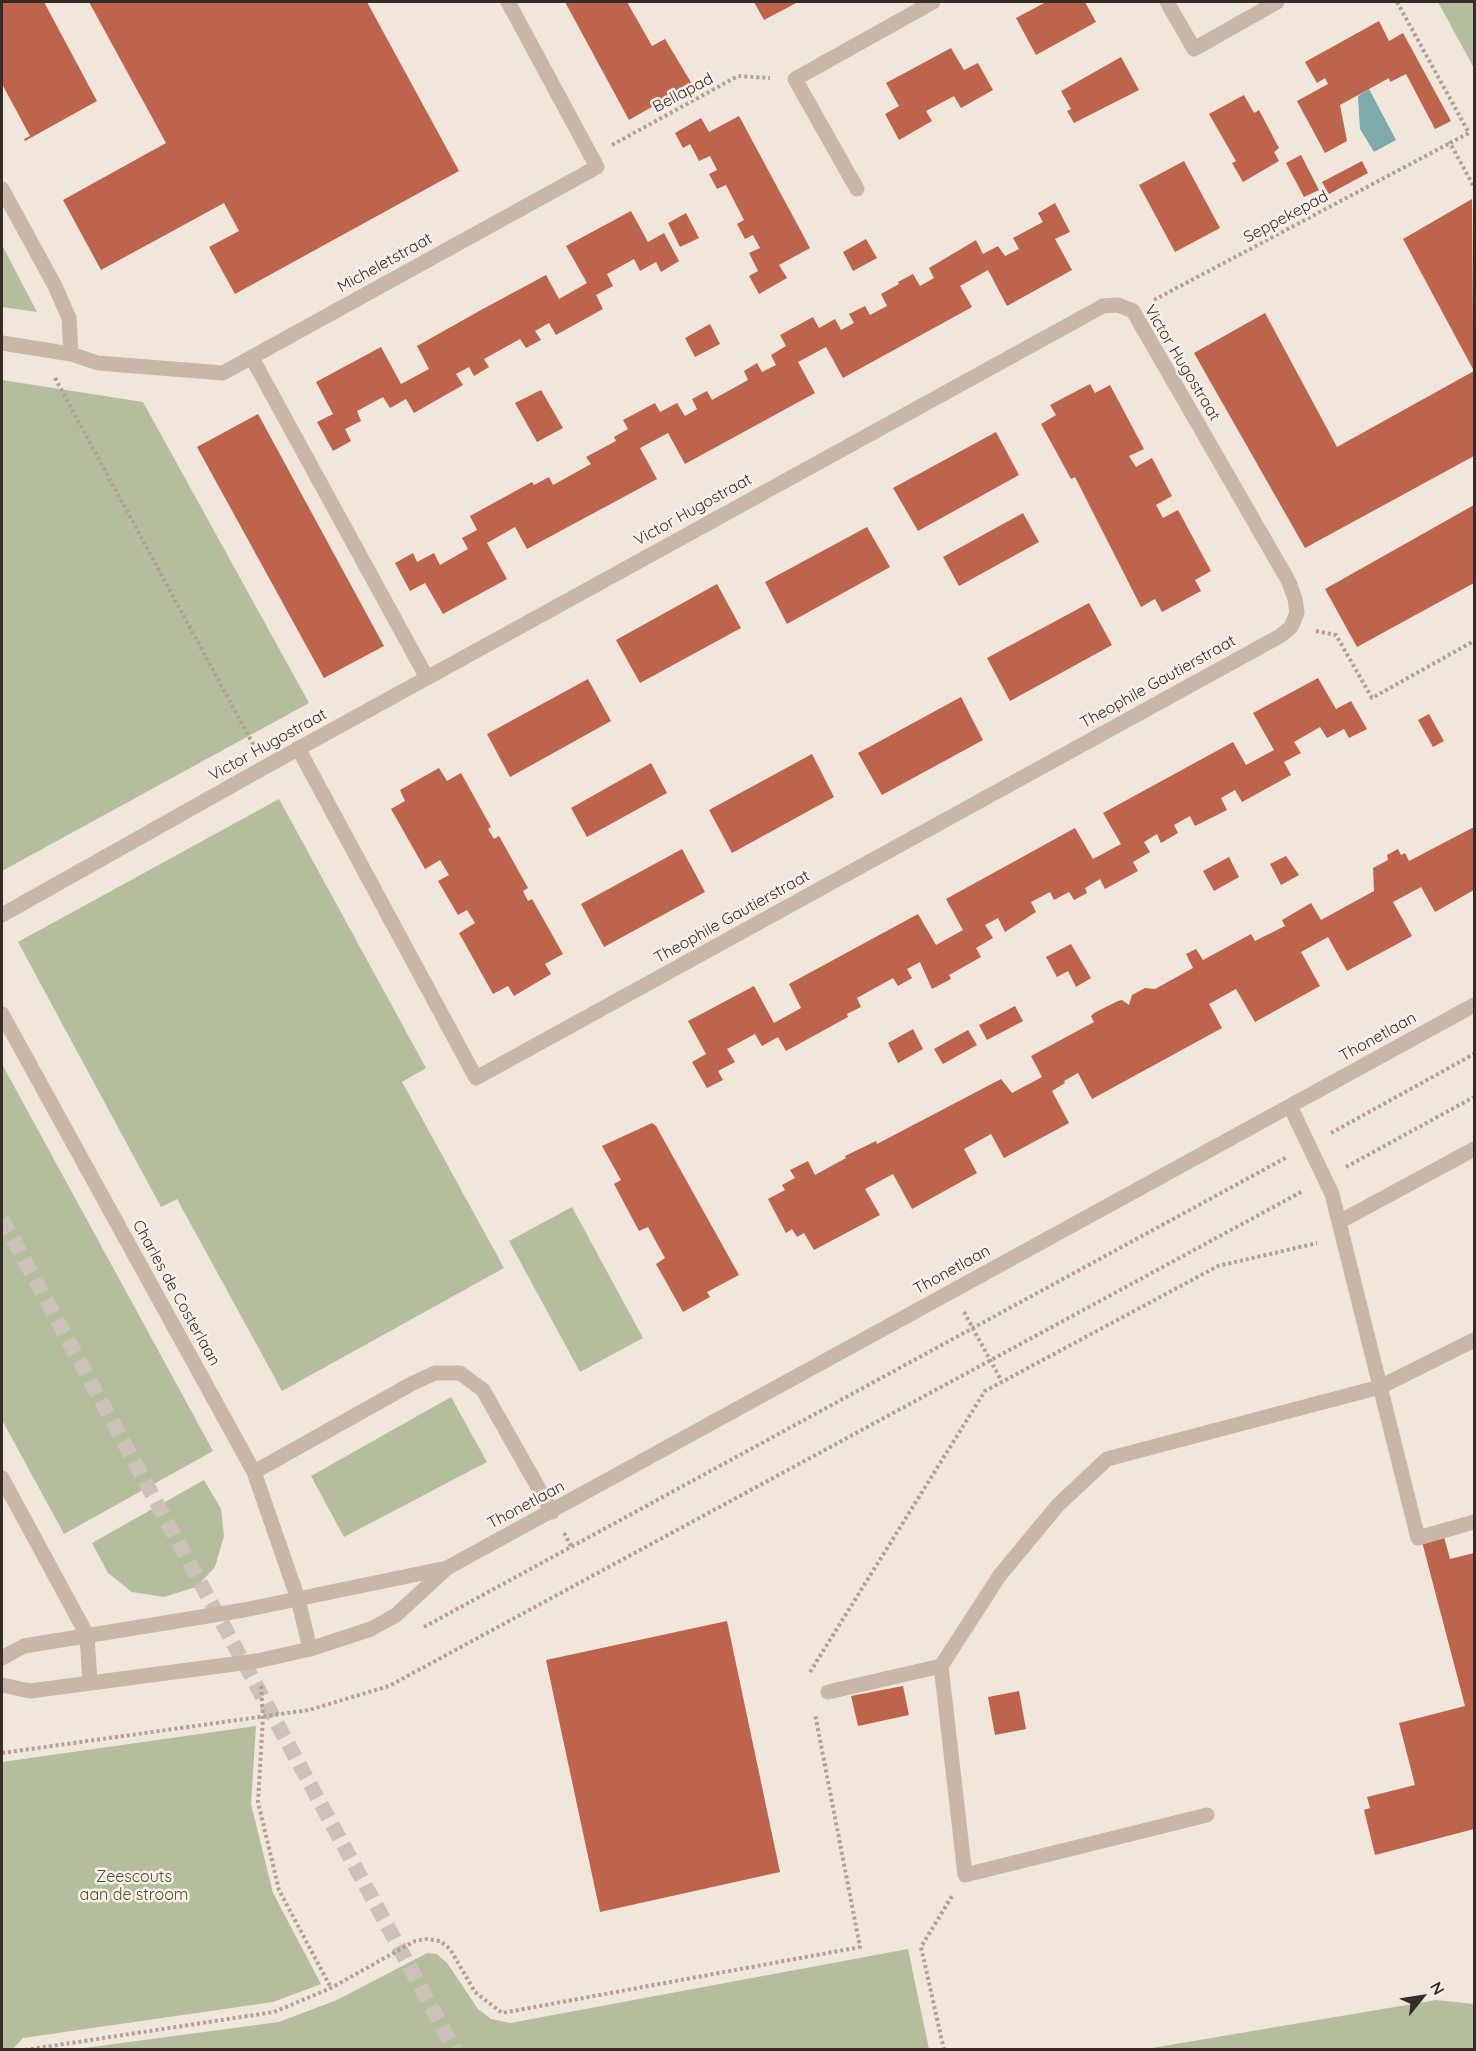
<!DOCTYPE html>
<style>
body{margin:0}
#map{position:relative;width:1476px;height:2051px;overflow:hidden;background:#f0e6dc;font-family:Quicksand,sans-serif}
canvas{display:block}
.frame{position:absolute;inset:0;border:3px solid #352c28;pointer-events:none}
.north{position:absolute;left:1392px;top:1967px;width:60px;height:60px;-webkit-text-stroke:4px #f8f0e8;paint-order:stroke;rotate:60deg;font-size:16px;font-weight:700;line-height:24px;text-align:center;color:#352c28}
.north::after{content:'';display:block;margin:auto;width:21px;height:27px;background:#352c28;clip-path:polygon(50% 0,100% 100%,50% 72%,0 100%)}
</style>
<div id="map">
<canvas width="1476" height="2051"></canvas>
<div class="frame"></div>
<div class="north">N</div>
</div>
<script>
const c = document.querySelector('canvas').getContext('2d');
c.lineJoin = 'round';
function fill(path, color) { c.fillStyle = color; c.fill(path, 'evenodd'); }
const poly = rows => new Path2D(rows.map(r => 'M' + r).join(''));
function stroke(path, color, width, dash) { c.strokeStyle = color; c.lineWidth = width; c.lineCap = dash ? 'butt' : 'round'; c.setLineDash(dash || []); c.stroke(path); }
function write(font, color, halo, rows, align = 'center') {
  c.font = font + ' Quicksand,sans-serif'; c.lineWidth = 5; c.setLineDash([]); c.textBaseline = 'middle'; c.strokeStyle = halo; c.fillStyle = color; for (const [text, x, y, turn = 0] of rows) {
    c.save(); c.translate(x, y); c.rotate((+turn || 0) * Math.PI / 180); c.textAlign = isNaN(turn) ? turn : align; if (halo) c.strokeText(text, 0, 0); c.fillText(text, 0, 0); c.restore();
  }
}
const green = poly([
 [1438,2,1474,2,1474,68],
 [2,245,37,312,2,307],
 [2,380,143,402,309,703,2,871],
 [279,799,426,1068,402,1082,504,1268,282,1391,177,1199,161,1207,18,942],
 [2,1064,213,1451,64,1534,2,1420],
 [572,1207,643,1338,580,1372,509,1241],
 [451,1397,487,1462,344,1537,311,1476],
 [204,1480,221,1509,224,1536,215,1567,196,1587,164,1597,132,1592,108,1573,92,1543],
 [256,1726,251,1804,273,1893,321,1984,273,2002,23,2038,13,2049,2,2049,2,1762],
 [908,1949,929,2049,77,2049,279,2022,337,2000,427,1953,437,1954,447,1963,478,2009,491,2019,510,2023],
 [1436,2000,1474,2004,1474,2049,1146,2049]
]);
const water = poly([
 [1369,89,1396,140,1374,152,1360,129,1358,96]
]);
const building = poly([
 [2,2,44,2,97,101,25,141,24,139,30,136,2,84],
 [89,2,367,2,459,171,235,294,209,247,239,231,224,203,101,270,63,200,166,143],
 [565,2,627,2,652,46,665,39,692,84,629,120],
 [754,2,798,2,764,20],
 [1046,2,1085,2,1096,22,1036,55,1016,18],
 [1379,21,1389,41,1403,33,1451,121,1435,129,1406,74,1390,82,1389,78,1340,105,1347,141,1325,153,1297,101,1328,84,1325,78,1317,83,1305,62],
 [951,48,964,70,978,63,993,90,961,108,954,96,926,111,932,121,899,140,885,114,899,106,886,83],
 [1121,57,1139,90,1074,123,1067,111,1071,109,1061,91],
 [1244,95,1254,113,1259,110,1279,148,1274,152,1279,161,1243,182,1232,163,1236,161,1209,114],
 [739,116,810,248,779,265,787,278,759,294,749,276,758,271,749,253,760,248,753,235,745,239,737,224,744,220,726,185,717,189,709,174,717,170,710,156,699,161,690,144,683,148,675,133,701,118,709,132],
 [1301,155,1319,190,1304,197,1286,163],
 [1184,161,1220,228,1175,252,1139,185],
 [1362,161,1368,173,1329,194,1322,182],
 [1472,199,1474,456,1305,548,1194,353,1265,313,1337,447,1474,371,1403,239],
 [1055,203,1070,232,1055,239,1072,270,1007,306,988,270,960,286,972,307,843,378,826,347,798,362,815,393,685,464,668,433,640,448,657,479,527,549,515,527,487,543,507,579,443,614,425,583,410,591,395,563,413,553,417,562,434,553,440,565,468,549,462,538,477,530,470,516,532,482,534,485,549,477,553,485,591,464,586,457,616,441,614,437,628,429,623,420,655,403,660,412,677,403,685,416,697,409,692,399,707,391,712,400,748,380,744,371,757,363,762,372,776,365,771,355,786,346,780,335,813,317,819,328,835,319,841,330,854,323,849,314,865,306,870,315,887,306,881,294,899,284,898,282,913,274,920,286,934,278,929,268,976,240,983,254,998,246,1005,256,1019,249,1013,238,1043,222,1038,213],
 [631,211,648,242,664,233,679,261,661,272,656,262,640,271,634,259,607,274,613,286,596,295,603,309,556,335,549,323,535,331,541,340,526,348,520,339,484,359,489,367,474,376,469,367,456,374,463,385,414,413,406,399,390,408,383,397,357,411,361,421,345,429,351,441,333,451,317,422,333,414,316,382,381,347,401,384,429,369,417,346,481,310,546,275,559,299,587,283,566,246],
 [686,213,699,238,680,247,668,223],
 [866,239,877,258,853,271,843,252],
 [710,324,720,344,695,357,685,338],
 [1090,384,1095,393,1110,385,1144,449,1129,456,1136,467,1152,458,1172,496,1156,505,1163,518,1178,510,1211,571,1195,580,1201,591,1162,612,1155,599,1141,607,1075,477,1071,479,1041,424,1056,415,1050,405],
 [541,390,563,428,537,442,515,403],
 [258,414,384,646,324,678,197,447],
 [996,432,1019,475,918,531,893,488],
 [1474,505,1474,583,1357,647,1325,589],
 [1023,513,1039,542,959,586,943,557],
 [867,527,890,567,787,624,765,582],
 [717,584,741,628,640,683,616,640],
 [1089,603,1112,645,1010,701,987,658],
 [1318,678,1336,709,1351,701,1367,729,1349,738,1344,729,1327,738,1320,727,1294,742,1301,753,1284,762,1291,775,1242,802,1235,790,1221,798,1227,810,1195,826,1190,816,1174,825,1178,833,1161,843,1157,834,1144,842,1150,852,1133,862,1138,871,1105,889,1100,879,1085,888,1087,893,1074,900,1069,892,1054,900,1050,892,1031,902,1036,912,1005,932,998,918,985,925,993,938,976,948,981,957,949,975,951,979,932,989,920,962,907,969,912,978,898,986,893,978,857,998,861,1007,847,1014,848,1017,786,1051,778,1037,762,1046,755,1034,727,1049,735,1062,718,1071,723,1080,707,1088,692,1062,706,1054,688,1021,754,986,774,1023,801,1008,789,984,918,914,936,945,963,930,946,899,1075,828,1093,859,1121,844,1103,813,1233,742,1246,765,1274,750,1253,713],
 [588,679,611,721,510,777,487,734],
 [961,697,983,740,882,795,858,753],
 [1429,714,1444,741,1433,747,1418,720],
 [812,754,834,797,732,853,709,810],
 [651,763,667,793,587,837,571,808],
 [439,768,447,781,461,773,491,827,488,829,494,839,499,836,528,888,523,891,528,901,532,899,563,954,545,964,551,974,514,996,508,986,493,994,459,933,475,923,467,910,458,915,438,881,449,875,440,860,425,869,391,809,405,801,400,790],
 [1474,827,1474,890,1435,912,1421,887,1393,902,1412,936,1347,971,1328,937,1301,952,1320,986,1255,1022,1236,989,1209,1004,1222,1028,1092,1099,1078,1073,1064,1081,1065,1083,1052,1091,1069,1123,1004,1158,991,1134,964,1149,977,1173,912,1209,893,1174,865,1189,880,1215,814,1250,804,1233,797,1237,792,1229,786,1233,768,1199,785,1190,782,1185,795,1178,790,1170,808,1161,815,1175,846,1158,845,1156,876,1141,877,1144,1001,1079,1012,1093,1042,1077,1031,1056,1094,1022,1091,1016,1094,1013,1118,1001,1122,1000,1129,1005,1132,995,1145,988,1155,989,1193,968,1186,954,1196,949,1203,960,1251,934,1255,941,1285,926,1282,920,1311,903,1321,920,1374,891,1373,868,1388,860,1387,855,1398,849,1401,855,1405,853,1409,861],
 [682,849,705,892,604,947,581,904],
 [1286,856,1299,875,1281,885,1270,864],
 [1229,857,1239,877,1214,891,1203,871],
 [1071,944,1091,978,1076,987,1068,971,1057,977,1046,957],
 [1015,1006,1023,1021,987,1040,979,1025],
 [913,1029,923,1049,898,1063,888,1043],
 [968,1030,977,1045,943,1064,934,1049],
 [652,1123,656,1126,739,1275,707,1292,710,1297,683,1312,656,1264,665,1258,648,1227,639,1231,614,1184,621,1180,602,1146],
 [1443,1533,1450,1559,1474,1553,1474,1829,1375,1855,1364,1810,1370,1808,1367,1797,1415,1785,1399,1723,1465,1706,1421,1538],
 [727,1621,780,1872,600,1912,546,1660],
 [903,1686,909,1715,858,1726,851,1696],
 [1019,1691,1026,1729,995,1735,988,1697]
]);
const majorTunnel = poly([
 [2,1219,455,2050]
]);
const path = poly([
 [1397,2,1469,133,1450,143,1474,187],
 [612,145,738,76,770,78],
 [1154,300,1450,143],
 [55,378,254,746],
 [1316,631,1336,635,1372,698,1474,641],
 [1331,1133,1474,1054],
 [1346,1167,1474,1097],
 [964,1312,1001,1380],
 [564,1533,571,1546],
 [424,1627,1287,1157],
 [810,1672,985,1391,1218,1266,1317,1243],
 [261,1686,263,1717,258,1802,279,1890,331,1988],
 [2,1753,309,1710,389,1686,1303,1191],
 [25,2050,274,2012,331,1988,415,1941,427,1939,440,1941,450,1949,475,1992,502,2013,860,1947,815,1714],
 [944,2050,921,1947,952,1896]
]);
const minor = poly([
 [1167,2,1194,49,1277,2],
 [2,189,55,286,69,318,71,354],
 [857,189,795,79,933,2],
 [2,343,71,354,98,363,223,373,597,167,508,2],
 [252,358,427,678],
 [2,915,265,767,1103,306,1118,305,1133,311,1289,582,1295,599,1297,613,1291,627,1280,636,476,1078,298,748],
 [2,1014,254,1472,298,1599,310,1649],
 [1290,1106,1332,1194,1418,1538,1474,1522],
 [1339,1222,1474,1149],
 [254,1472,413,1383,435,1373,460,1373,483,1390,552,1512],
 [2,1478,87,1635,90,1683],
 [2,1658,24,1646,244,1610,447,1568],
 [2,1685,30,1691,257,1661,310,1649,371,1629,396,1615,447,1568,1474,1005],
 [828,1692,941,1666],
 [1207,1815,965,1875,941,1666,1000,1575,1058,1505,1107,1459,1380,1387,1474,1340]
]);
const streetNames = [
 ["Bellapad",683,93,-28],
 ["Seppekepad",1286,217,-28],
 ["Micheletstraat",385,263,-29],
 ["Victor Hugostraat",1182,363,59],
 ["Victor Hugostraat",693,510,-29],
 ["Theophile Gautierstraat",1158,682,-29],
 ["Victor Hugostraat",268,745,-29],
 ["Theophile Gautierstraat",732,917,-29],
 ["Thonetlaan",1378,1037,-29],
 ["Thonetlaan",952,1270,-29],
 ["Charles de Costerlaan",176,1293,61],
 ["Thonetlaan",526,1505,-28]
];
const parkNames = [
 ["Zeescouts",134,1877],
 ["aan de stroom",134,1895]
];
fill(green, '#b4be9d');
fill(water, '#7dabab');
fill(building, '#be644c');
stroke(majorTunnel, '#cbc1b8', 15, [15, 8]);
stroke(path, '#b3a093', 4, [3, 3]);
stroke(minor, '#c8b6a9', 15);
write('16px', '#352c28', '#f8f0e8', streetNames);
write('16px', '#46522e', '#f8f0e8', parkNames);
</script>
